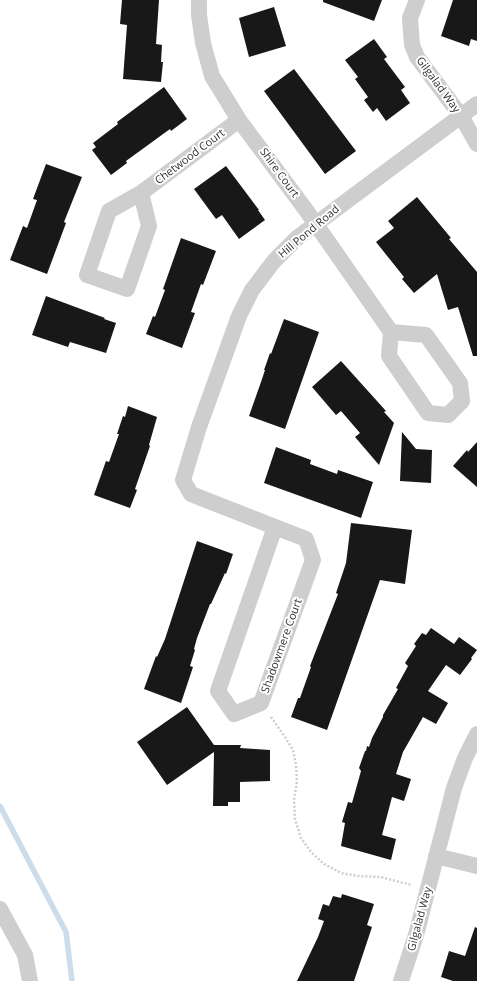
<!DOCTYPE html>
<style>
body{margin:0}
canvas{display:block;background:#fff}
</style>
<canvas width="477" height="981"></canvas>
<script>
const c = document.querySelector('canvas').getContext('2d');
c.lineJoin = 'round';
const poly = rows => new Path2D(rows.map(r => 'M' + r).join(''));
function stroke(path, color, width, dash) { c.strokeStyle = color; c.lineWidth = width; c.lineCap = dash ? 'butt' : 'round'; c.setLineDash(dash || []); c.stroke(path); }
function fill(path, color) { c.fillStyle = color; c.fill(path, 'evenodd'); }
function write(font, color, halo, rows, align = 'center') {
  c.font = font + ' "Open Sans",sans-serif'; c.lineWidth = 4; c.setLineDash([]); c.textBaseline = 'middle'; c.strokeStyle = halo; c.fillStyle = color; for (const [text, x, y, turn = 0] of rows) {
    c.save(); c.translate(x, y); c.rotate((+turn || 0) * Math.PI / 180); c.textAlign = isNaN(turn) ? turn : align; if (halo) c.strokeText(text, 0, 0); c.fillText(text, 0, 0); c.restore();
  }
}
const stream = poly([
 [0,806,66,932,72,981]
]);
const building = poly([
 [122,0,159,0,156,44,162,45,161,62,163,62,161,82,123,79,127,25,120,24],
 [323,0,382,0,374,21,323,2],
 [453,0,477,0,477,41,471,39,469,46,441,36],
 [274,7,286,46,249,57,239,18],
 [374,39,387,57,384,59,405,87,401,90,410,103,386,121,377,108,373,112,364,100,368,97,355,79,358,77,345,60],
 [294,69,356,151,325,174,264,91],
 [164,87,187,119,171,131,170,129,126,161,127,163,111,175,92,150,96,147,93,143,118,124,117,122],
 [46,164,82,177,64,222,66,223,47,274,10,260,23,226,27,228,37,200,33,199],
 [226,166,259,210,258,210,265,220,239,239,222,215,216,219,194,189],
 [417,197,451,238,449,239,477,272,477,356,473,356,458,307,448,310,437,274,414,293,402,279,404,277,376,242,394,228,388,221],
 [181,238,216,251,203,285,201,284,191,312,195,313,182,348,146,334,153,316,155,317,165,290,163,289],
 [46,296,105,318,104,319,116,323,106,353,70,342,68,347,32,335],
 [284,319,319,332,285,429,249,416,261,382,265,370,264,370,270,353,271,354],
 [341,361,386,411,384,412,394,423,379,465,355,437,360,433,341,411,336,415,312,387],
 [128,406,157,417,149,445,150,446,135,489,137,490,130,508,94,495,106,461,109,462,119,434,117,434,123,416,125,417],
 [402,432,416,449,432,450,431,483,400,481],
 [477,442,477,487,453,466,467,450,468,452],
 [276,447,311,460,310,464,337,474,338,470,373,482,361,518,264,483],
 [351,523,412,530,405,584,380,580,327,730,291,717,298,698,300,698,311,667,310,666,338,594,336,593,346,563],
 [197,541,233,554,226,574,225,573,211,604,210,604,197,638,194,649,195,650,190,666,193,667,181,703,144,689,156,656,157,657,165,639],
 [431,628,454,644,459,637,477,650,471,658,472,659,460,675,446,665,428,691,448,703,436,724,423,717,403,752,396,774,411,779,404,801,392,797,382,835,396,839,391,860,341,846,345,823,342,822,348,802,352,803,361,771,359,768,365,751,366,751,367,746,369,747,372,738,383,717,383,715,398,689,396,688,408,666,405,663,416,646,414,644,422,633,426,635],
 [187,707,214,745,241,745,240,748,270,750,270,781,240,782,240,802,228,802,228,806,213,806,214,752,167,785,137,742],
 [342,894,374,904,367,925,372,927,354,981,297,981,318,937,324,921,318,919,323,904,329,906,333,896,341,898],
 [475,927,477,928,477,981,453,981,441,977,449,951,465,956]
]);
const path = poly([
 [271,717,285,737,293,750,296,765,297,781,294,800,295,819,301,838,311,852,324,864,341,873,358,876,380,877,412,885]
]);
const minor = poly([
 [199,0,199,15,203,43,212,76,239,120,306,210,391,332,389,356,428,413,448,415,462,401,460,383,426,335,391,332],
 [417,0,410,18,412,45,417,57,461,116,477,144],
 [141,193,149,226,127,289,87,275,109,211,141,193],
 [141,193,239,120],
 [275,527,306,539,313,560,261,703,234,714,218,691,275,527,191,494,183,480,199,427,239,316,252,290,274,261,297,238,477,104],
 [436,856,477,866],
 [0,909,25,955,30,981],
 [401,981,416,935,454,788,465,758,477,734]
]);
const streetNames = [
 ["Gilgalad Way",438,85,54],
 ["Chetwood Court",190,157,-37],
 ["Shire Court",279,173,54],
 ["Hill Pond Road",309,232,-40],
 ["Shadowmere Court",282,646,-70],
 ["Gilgalad Way",420,919,-75]
];
stroke(stream, '#cddceb', 5.5);
fill(building, '#181818');
stroke(path, '#cecece', 2.5, [2, 2]);
stroke(minor, '#cecece', 16);
write('11px', '#313131', '#fff', streetNames);
</script>
